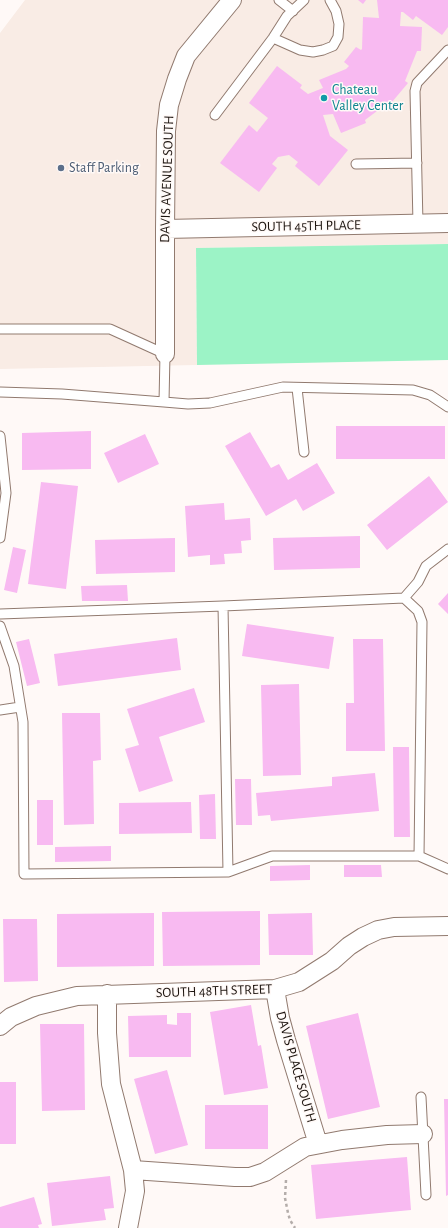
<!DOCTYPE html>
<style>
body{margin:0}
canvas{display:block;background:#fff9f7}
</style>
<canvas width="448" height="1228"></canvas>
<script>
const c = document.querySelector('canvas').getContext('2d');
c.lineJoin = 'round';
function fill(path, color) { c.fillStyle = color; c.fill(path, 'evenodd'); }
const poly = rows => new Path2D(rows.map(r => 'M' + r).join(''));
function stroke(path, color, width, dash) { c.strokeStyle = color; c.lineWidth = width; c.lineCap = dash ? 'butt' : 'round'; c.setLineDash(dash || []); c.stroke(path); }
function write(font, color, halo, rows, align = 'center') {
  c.font = font + ' "Alegreya Sans",sans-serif'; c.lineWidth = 3; c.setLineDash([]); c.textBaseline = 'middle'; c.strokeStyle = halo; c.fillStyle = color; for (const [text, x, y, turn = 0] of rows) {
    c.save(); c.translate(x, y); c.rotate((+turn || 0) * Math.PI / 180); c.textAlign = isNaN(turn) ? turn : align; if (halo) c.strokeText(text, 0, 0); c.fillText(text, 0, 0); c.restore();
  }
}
const built = poly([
 [25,0,448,0,448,244,196,248,197,365,0,369,0,33]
]);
const green = poly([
 [448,244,448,360,197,365,196,248]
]);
const building = poly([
 [358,0,366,0,363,4],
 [377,0,448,0,448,27,442,35,416,16,413,20,403,12,401,12,400,26,422,27,421,51,417,51,405,81,408,83,392,102,389,102,365,120,366,123,341,133,333,114,323,115,330,136,348,150,319,186,295,166,298,162,289,155,278,157,272,164,277,168,259,192,220,163,249,125,257,132,268,118,249,103,277,66,302,85,300,88,308,94,323,88,319,80,346,69,349,66,344,62,356,47,361,50,362,49,363,17,379,18],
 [336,426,445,426,445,459,336,459],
 [91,431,91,469,22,470,22,433],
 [250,432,271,468,279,464,288,480,317,463,335,493,303,511,296,499,266,516,225,446],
 [145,434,159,464,118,483,104,453],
 [429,476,448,502,387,550,367,525],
 [41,482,78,486,66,589,28,584],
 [224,503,225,520,250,518,251,540,241,541,242,553,224,554,225,564,210,565,210,555,188,557,185,506],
 [360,536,360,568,274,570,273,538],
 [175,538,175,572,96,574,95,540],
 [13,547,26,550,17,593,4,590],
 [127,585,128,601,82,601,81,586],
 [448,593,448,614,438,604],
 [247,624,334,637,329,669,242,656],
 [177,638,181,670,58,686,54,654],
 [29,639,40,683,27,686,16,642],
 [353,639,383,639,385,751,346,751,346,703,354,703],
 [299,684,301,775,263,776,261,685],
 [194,688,205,722,159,737,173,781,139,792,125,749,139,745,127,709],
 [62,713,100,713,101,760,93,761,94,824,64,825],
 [393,747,409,747,410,837,394,837],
 [375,773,379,811,271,821,270,815,258,816,256,793,332,786,332,777],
 [235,779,251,779,252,825,236,825],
 [215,794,216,839,200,839,199,795],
 [37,800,53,800,53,845,37,845],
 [191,802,192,833,119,834,119,803],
 [111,846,111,861,55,862,55,847],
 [310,865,310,880,270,881,270,866],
 [344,865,381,865,382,877,344,877],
 [260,911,260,965,163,966,162,912],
 [154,913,154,966,57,967,57,914],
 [312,913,313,955,269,955,268,914],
 [3,919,37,919,38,981,4,982],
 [251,1005,258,1046,261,1045,268,1088,224,1095,210,1012],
 [177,1013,191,1013,191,1057,129,1057,128,1016,167,1015,167,1024,177,1025],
 [358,1013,380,1107,328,1119,306,1026],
 [40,1024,84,1024,85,1110,42,1111],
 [167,1070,188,1145,155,1154,134,1079],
 [0,1082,16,1082,16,1144,0,1144],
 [444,1099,448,1099,448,1195,446,1196],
 [205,1105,268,1105,268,1149,205,1149],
 [407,1157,411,1210,316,1219,311,1165],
 [110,1176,114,1208,104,1209,106,1220,52,1226,47,1183],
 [34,1197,42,1224,38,1225,39,1228,0,1228,0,1207]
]);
const path = poly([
 [286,1180,285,1198,288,1213,290,1220,295,1228]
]);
const lane = poly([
 [279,0,293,11],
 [273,38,300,50,313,52,323,50,333,46,338,37,339,24,336,11,330,0],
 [215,115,273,38,287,16,304,0],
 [356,164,417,163],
 [418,224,415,91,417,83,448,50],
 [0,329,110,329,165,354,164,402,188,404,210,403,283,387,413,390,430,395,448,407],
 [297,388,304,452],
 [0,392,62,394,164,402],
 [0,436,6,493,0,538],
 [404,598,418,582,426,566,448,549],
 [223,606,228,872],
 [0,614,223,606,404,598,418,611,422,622,419,856],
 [0,626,14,666,23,722,24,874,228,872,272,856,419,856,448,869],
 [0,710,20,707],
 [421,1097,426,1195]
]);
const street = poly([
 [165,229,448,223],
 [165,354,165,229,166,131,169,105,177,79,186,56,232,0],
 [275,989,280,1018,286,1040,318,1144],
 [107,994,107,1033,111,1084,133,1170,135,1191,128,1228],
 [0,1026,11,1017,36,1006,77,996,275,989,299,982,332,961,349,946,363,937,378,930,394,927,448,926],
 [133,1170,235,1177,250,1177,265,1172,305,1147,342,1140,387,1135,423,1134]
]);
const markers = [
 [324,98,4,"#0f9aa8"],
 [61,168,4,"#5c6f8a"]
];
const cultureNames = [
 ["Chateau",332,90],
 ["Valley Center",332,106]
];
const serviceNames = [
 ["Staff Parking",69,168]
];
const streetNames = [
 ["DAVIS AVENUE SOUTH",167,179,-88],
 ["SOUTH 45TH PLACE",306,226,-1],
 ["SOUTH 48TH STREET",214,991,-2],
 ["DAVIS PLACE SOUTH",296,1067,74]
];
fill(built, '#f9ece5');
fill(green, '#9cf3c6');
fill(building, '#f8baf1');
stroke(lane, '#917a6f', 11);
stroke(street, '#917a6f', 20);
stroke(path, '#b4adaa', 2.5, [3, 3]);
stroke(lane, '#fff', 9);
stroke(street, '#fff', 18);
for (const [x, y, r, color] of markers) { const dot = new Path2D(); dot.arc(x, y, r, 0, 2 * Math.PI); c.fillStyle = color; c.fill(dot); stroke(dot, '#fff9f7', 1.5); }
write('14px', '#0d838f', '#fff9f7', cultureNames, 'left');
write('14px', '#4e5e75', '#fff9f7', serviceNames, 'left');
write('14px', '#1c140f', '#fff9f7', streetNames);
</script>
